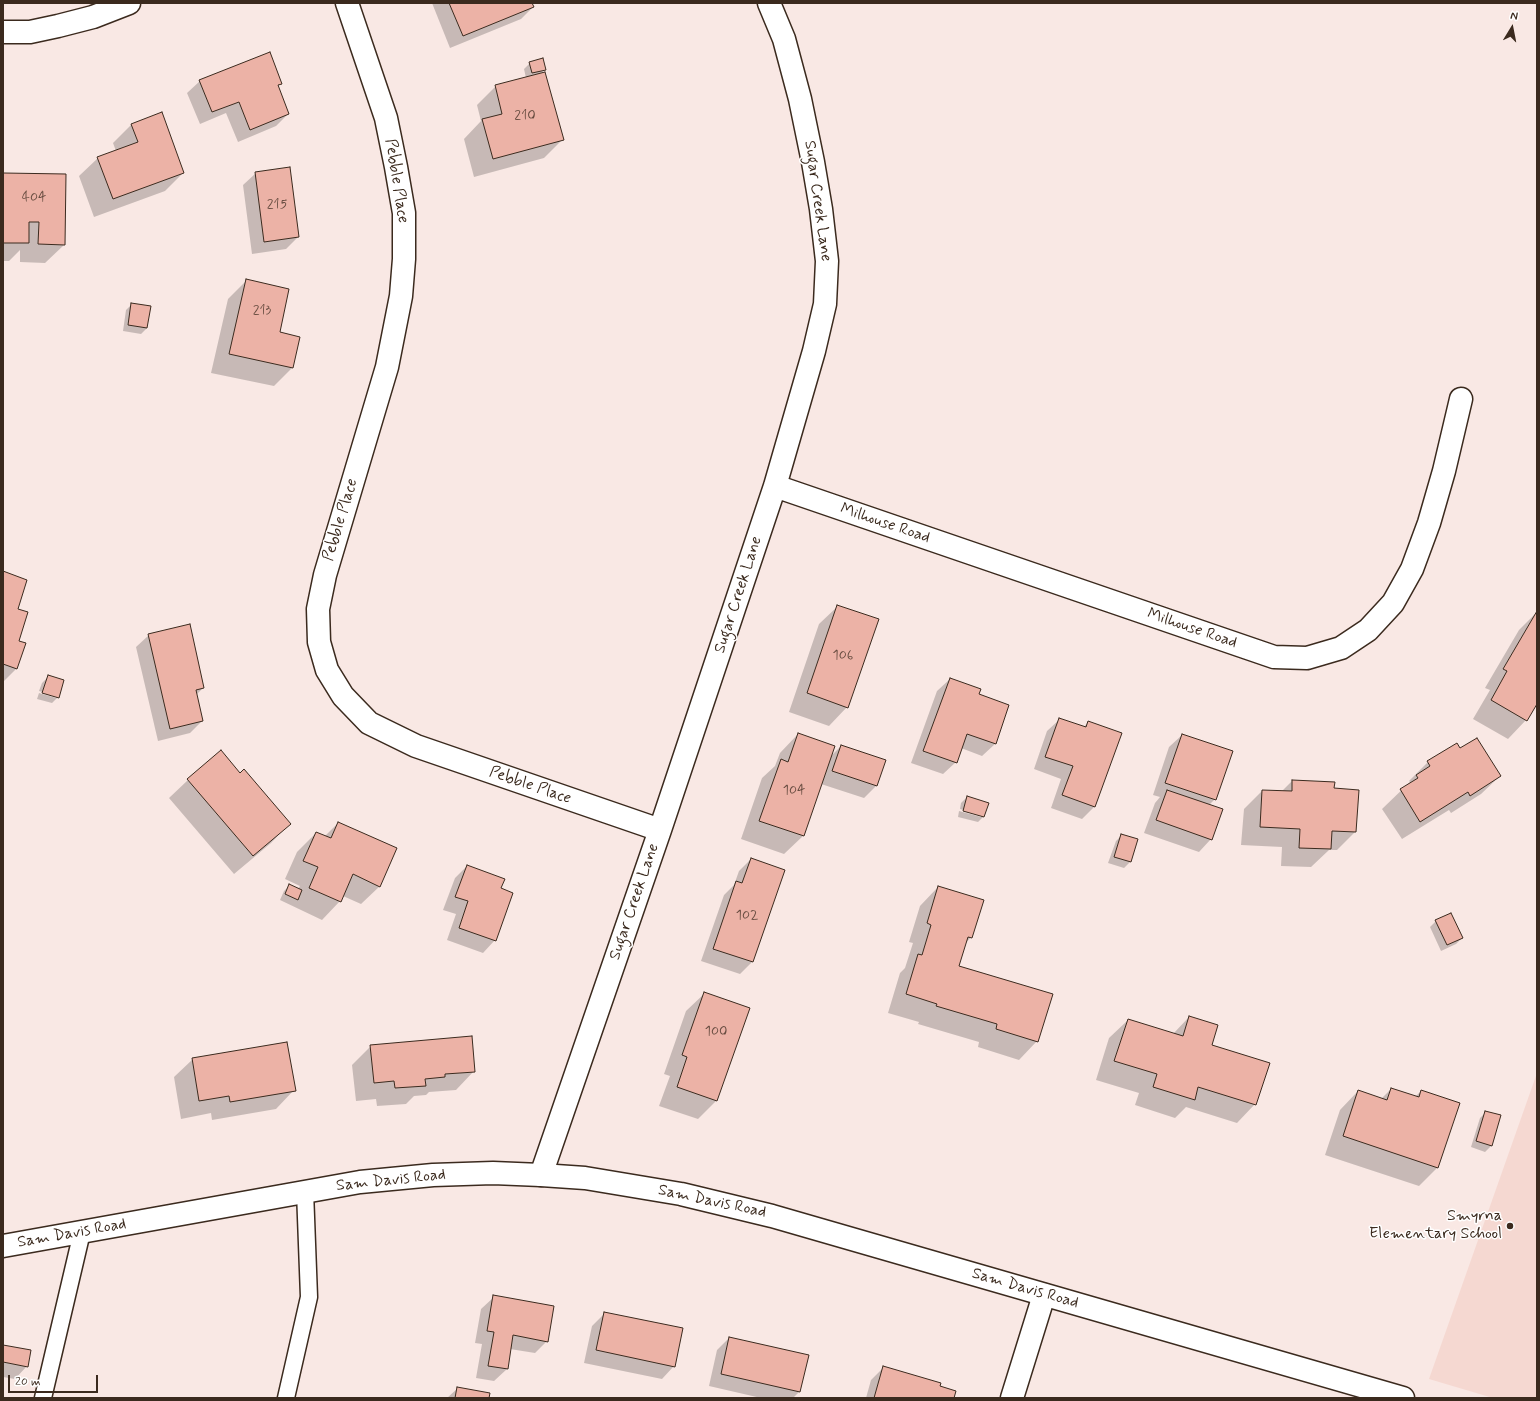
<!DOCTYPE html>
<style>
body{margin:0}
#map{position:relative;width:1540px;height:1401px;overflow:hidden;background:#f9e8e4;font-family:Mynerve,sans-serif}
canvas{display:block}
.frame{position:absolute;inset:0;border:4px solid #3b2a1e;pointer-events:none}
.north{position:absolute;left:1492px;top:8px;width:40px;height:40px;-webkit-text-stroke:3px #fff;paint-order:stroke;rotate:10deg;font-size:11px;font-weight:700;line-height:16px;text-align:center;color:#3b2a1e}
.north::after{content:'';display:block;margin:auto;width:14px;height:18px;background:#3b2a1e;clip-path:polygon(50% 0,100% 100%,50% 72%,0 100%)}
.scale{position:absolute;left:8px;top:1375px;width:90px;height:18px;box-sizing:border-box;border:2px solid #3b2a1e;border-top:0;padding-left:5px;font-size:12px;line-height:14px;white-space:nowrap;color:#3b2a1e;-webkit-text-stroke:3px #fff;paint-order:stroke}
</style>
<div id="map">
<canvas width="1540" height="1401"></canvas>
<div class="frame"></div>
<div class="north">N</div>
<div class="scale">20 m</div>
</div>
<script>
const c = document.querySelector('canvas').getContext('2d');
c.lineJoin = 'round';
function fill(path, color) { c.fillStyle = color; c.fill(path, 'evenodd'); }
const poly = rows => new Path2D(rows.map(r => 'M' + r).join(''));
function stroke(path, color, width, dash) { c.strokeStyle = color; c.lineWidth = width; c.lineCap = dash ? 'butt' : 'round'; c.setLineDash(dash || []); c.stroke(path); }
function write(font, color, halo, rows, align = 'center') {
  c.font = font + ' Mynerve,sans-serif'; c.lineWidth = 3; c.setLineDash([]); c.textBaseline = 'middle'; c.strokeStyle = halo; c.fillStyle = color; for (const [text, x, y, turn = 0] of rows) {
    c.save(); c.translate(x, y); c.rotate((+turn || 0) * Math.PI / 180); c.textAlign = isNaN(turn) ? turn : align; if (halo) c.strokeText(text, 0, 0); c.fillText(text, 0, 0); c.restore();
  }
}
const built = poly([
 [1537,1073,1537,1398,1493,1398,1429,1379]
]);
const shadow = poly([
 [432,3,531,3,533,7,521,19,450,48],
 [530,63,545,69,540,74,562,140,544,158,474,177,464,139,481,121,477,105,496,86,526,78,524,69],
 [200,81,281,83,277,87,288,114,276,126,238,142,226,113,200,124,187,93],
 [132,124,183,173,165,191,94,217,79,176,98,158,116,151,113,143],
 [256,173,298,237,286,249,252,254,243,185],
 [3,174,64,245,45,263,20,262,20,250,9,261,3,261],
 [246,281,279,333,292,368,274,386,211,373,228,299],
 [132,304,147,328,141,334,123,331,126,310],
 [3,572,16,609,17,641,16,669,3,682],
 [838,606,847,707,829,726,789,712,819,624],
 [1537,612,1537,702,1526,720,1508,739,1473,719,1490,690,1485,688,1519,630],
 [189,625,203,688,196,695,202,721,190,733,158,741,136,647,149,635],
 [48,677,58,697,52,703,37,699,39,693,56,698,56,696,39,691,42,683],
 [950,679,977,695,1008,706,995,744,982,756,961,748,956,762,943,774,911,763,937,691],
 [1060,719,1084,727,1088,722,1094,807,1082,819,1051,808,1061,779,1034,769,1047,731],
 [798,734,831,756,841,746,885,760,876,786,864,798,821,784,803,836,784,854,741,839,762,778,775,766,780,753],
 [1182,735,1215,799,1209,805,1211,839,1199,852,1144,833,1155,803,1160,797,1153,795,1169,747],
 [1460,749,1500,776,1481,794,1451,813,1449,810,1402,839,1382,809,1410,782,1409,781,1428,762],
 [240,774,289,824,271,843,234,874,169,798,188,780],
 [1292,781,1333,789,1355,832,1337,850,1329,850,1311,867,1281,866,1282,847,1241,845,1244,809,1262,791,1281,792],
 [967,797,984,816,978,822,958,817,959,811,981,817,981,815,960,809,961,803],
 [338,823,380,886,361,904,343,896,340,901,322,920,280,900,284,891,290,885,298,889,300,886,285,879,297,852,316,833,324,837],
 [1122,835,1137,840,1130,862,1124,868,1108,863,1116,841],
 [751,859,753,961,740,974,701,961,724,895,734,885,739,871],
 [467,866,500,889,495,940,483,953,447,940,456,914,443,910,455,878],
 [938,887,971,937,965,944,958,967,1037,1041,1019,1060,978,1047,979,1042,918,1024,919,1022,888,1013,900,973,905,968,913,943,909,942,920,906],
 [1436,921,1462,938,1456,944,1441,951,1430,927],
 [705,993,749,1008,716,1101,698,1119,659,1106,670,1076,664,1074,686,1011],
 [1189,1017,1255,1104,1237,1123,1186,1107,1175,1118,1135,1105,1139,1093,1096,1080,1109,1038,1128,1020,1173,1034],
 [371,1046,474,1071,456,1090,429,1092,426,1095,414,1096,406,1104,377,1106,376,1099,356,1101,352,1065],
 [193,1059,294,1090,276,1109,212,1120,211,1113,181,1119,174,1077],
 [1391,1089,1415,1097,1421,1091,1459,1103,1437,1168,1419,1186,1325,1155,1340,1110,1358,1091,1381,1099],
 [1486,1112,1491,1146,1485,1152,1471,1147,1480,1118],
 [494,1297,547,1341,535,1353,510,1349,507,1369,494,1381,476,1378,482,1344,475,1343,481,1309],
 [605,1313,674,1366,662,1379,584,1363,592,1326],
 [729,1338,799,1392,793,1398,761,1398,709,1386,717,1350],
 [3,1346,27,1366,15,1379,3,1377],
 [884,1367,953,1398,866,1398,871,1380],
 [458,1388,488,1398,447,1398]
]);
const building = poly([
 [449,3,532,3,534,7,463,36,449,3],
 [270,52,282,84,278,85,289,114,250,130,239,102,212,112,199,80,270,52],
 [543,58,546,70,532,73,529,62,543,58],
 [545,72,564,140,493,159,482,119,502,114,495,85,545,72],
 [162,112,184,173,113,199,97,157,138,142,131,124,162,112],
 [290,167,299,237,264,242,255,172,290,167],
 [3,173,66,174,65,245,38,244,39,222,29,222,29,243,3,243,3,173],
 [246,279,289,289,280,332,300,337,293,368,229,354,246,279],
 [131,303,151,306,147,328,128,325,131,303],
 [3,571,27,580,18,609,28,612,19,641,26,643,17,669,3,664,3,571],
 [837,605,879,619,848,708,807,693,837,605],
 [1537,611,1537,704,1527,721,1491,700,1507,671,1503,669,1537,611],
 [190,624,204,688,196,690,203,721,170,729,148,634,190,624],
 [48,675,64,680,59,698,42,693,48,675],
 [950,678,981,689,979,694,1009,705,996,744,967,734,957,763,923,751,950,678],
 [1059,718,1086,727,1088,721,1122,733,1095,807,1062,795,1073,766,1045,757,1059,718],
 [798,733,835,746,804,836,759,821,781,759,788,762,798,733],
 [1182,734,1233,751,1216,800,1165,783,1182,734],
 [1477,738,1501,776,1470,796,1468,792,1420,822,1400,789,1418,778,1416,775,1430,766,1427,761,1457,743,1460,748,1477,738],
 [841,745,886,760,877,786,832,771,841,745],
 [221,750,240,773,244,769,291,824,253,856,187,779,221,750],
 [1292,780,1335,782,1334,788,1359,790,1356,832,1332,831,1331,849,1299,848,1300,829,1260,827,1262,790,1292,791,1292,780],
 [1167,790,1223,809,1212,840,1156,820,1167,790],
 [967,796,989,803,984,817,963,811,967,796],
 [338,822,397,848,380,887,353,874,341,902,309,888,318,867,303,861,316,832,331,838,338,822],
 [1121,834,1138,839,1131,862,1114,857,1121,834],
 [751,858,785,870,753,962,713,949,736,881,742,883,751,858],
 [467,865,505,879,501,888,513,893,496,941,459,928,468,901,455,897,467,865],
 [289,884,302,890,298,900,285,894,289,884],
 [938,886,984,900,972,938,968,937,959,966,1053,994,1038,1042,996,1029,997,1024,936,1006,937,1004,906,994,918,954,922,955,931,925,927,923,938,886],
 [1451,913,1463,938,1447,945,1435,920,1451,913],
 [704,992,750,1008,717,1101,677,1087,687,1057,682,1055,704,992],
 [1189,1016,1218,1025,1212,1045,1270,1063,1256,1105,1198,1087,1195,1100,1153,1087,1157,1074,1114,1061,1128,1019,1183,1036,1189,1016],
 [472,1036,475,1072,445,1074,445,1077,425,1079,426,1086,395,1088,394,1081,374,1083,370,1045,472,1036],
 [287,1042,296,1091,230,1102,229,1096,199,1101,192,1058,287,1042],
 [1391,1088,1419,1097,1421,1090,1460,1103,1438,1168,1343,1136,1358,1090,1387,1100,1391,1088],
 [1485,1111,1501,1115,1492,1146,1476,1141,1485,1111],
 [493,1295,554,1306,548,1342,513,1335,508,1369,488,1366,494,1332,487,1331,493,1295],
 [604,1312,683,1328,675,1367,596,1350,604,1312],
 [729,1337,809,1355,800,1392,721,1374,729,1337],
 [3,1345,31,1350,28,1367,3,1362,3,1345],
 [883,1366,941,1383,940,1386,956,1391,954,1398,874,1398,883,1366],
 [457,1387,490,1393,489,1398,455,1398,457,1387]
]);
const service = poly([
 [43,1398,82,1232],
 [286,1398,309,1297,305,1191]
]);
const minor = poly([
 [347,3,386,118,396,167,404,213,404,259,401,296,387,367,325,575,318,609,319,642,327,670,343,696,369,723,416,746,660,830],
 [3,32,30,32,58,26,93,17,129,3],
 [775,486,1274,657,1307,658,1341,648,1368,630,1393,603,1412,569,1429,523,1444,471,1461,399],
 [541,1175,660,830,775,486,814,351,825,304,827,261,821,209,813,162,800,99,784,39,769,3],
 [1012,1398,1044,1295]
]);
const tertiary = poly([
 [3,1246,360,1182,433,1175,493,1173,541,1175,585,1178,681,1194,772,1216,1403,1398]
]);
const markers = [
 [1510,1226,4,"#3b2a1e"]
];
const numberNames = [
 ["210",525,116],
 ["404",34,198],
 ["215",277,205],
 ["213",262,311],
 ["106",843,656],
 ["104",794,791],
 ["102",747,916],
 ["100",716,1032]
];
const streetNames = [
 ["Pebble Place",396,181,81],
 ["Sugar Creek Lane",817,201,82],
 ["Pebble Place",341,520,-73],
 ["Milhouse Road",885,524,19],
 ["Sugar Creek Lane",739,595,-72],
 ["Milhouse Road",1192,629,19],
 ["Pebble Place",530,786,19],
 ["Sugar Creek Lane",635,902,-71],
 ["Sam Davis Road",391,1181,-6],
 ["Sam Davis Road",712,1202,12],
 ["Sam Davis Road",72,1234,-10],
 ["Sam Davis Road",1025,1289,16]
];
const poiNames = [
 ["Smyrna",1502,1217],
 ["Elementary School",1502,1235]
];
fill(built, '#f5d8d1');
fill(shadow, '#0003');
fill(building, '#ecb2a6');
stroke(building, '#3b2a1e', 1);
stroke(service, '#3b2a1e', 19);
stroke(minor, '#3b2a1e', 25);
stroke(tertiary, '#3b2a1e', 25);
stroke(service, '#fff', 16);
stroke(minor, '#fff', 22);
stroke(tertiary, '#fff', 22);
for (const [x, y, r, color] of markers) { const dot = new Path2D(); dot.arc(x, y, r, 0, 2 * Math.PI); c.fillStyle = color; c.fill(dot); stroke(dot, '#fff', 1.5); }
write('14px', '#674c40', null, numberNames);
write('16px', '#3b2a1e', '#fff', streetNames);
write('16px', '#3b2a1e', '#fff', poiNames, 'right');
</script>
